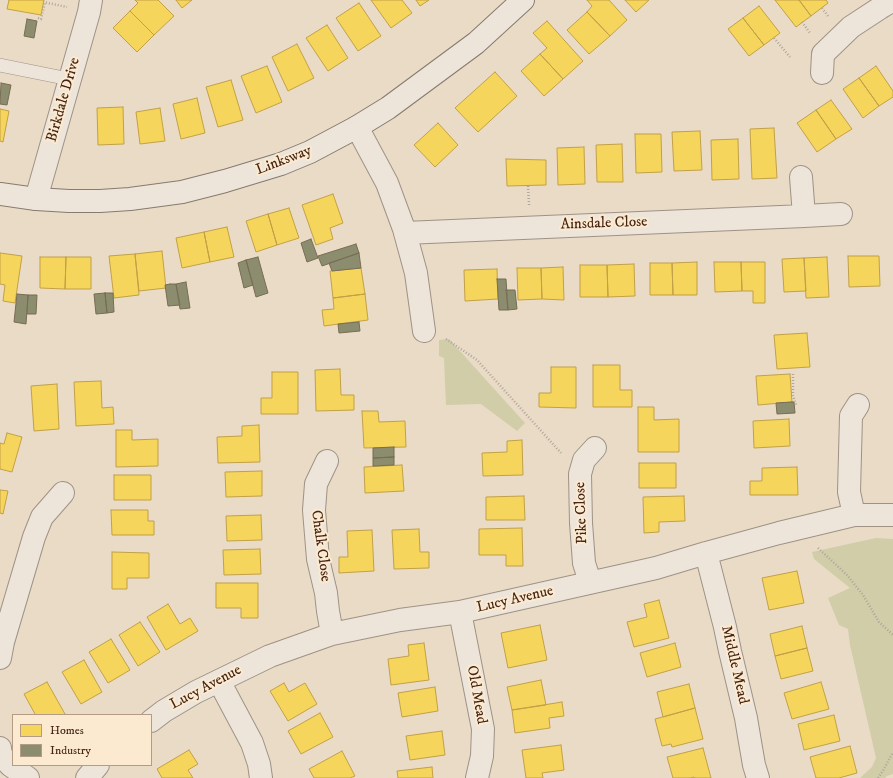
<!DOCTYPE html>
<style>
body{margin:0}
#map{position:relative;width:893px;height:778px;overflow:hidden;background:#eadbc6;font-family:"IM FELL DW Pica",serif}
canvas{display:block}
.legend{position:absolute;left:12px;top:714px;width:140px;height:52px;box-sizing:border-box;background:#fbead0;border:1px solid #b39b86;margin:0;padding:5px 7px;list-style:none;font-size:12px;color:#462516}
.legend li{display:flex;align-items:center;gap:8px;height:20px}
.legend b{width:20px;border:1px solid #b39b86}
</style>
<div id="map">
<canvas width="893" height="778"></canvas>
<ul class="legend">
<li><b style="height:11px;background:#f6d55c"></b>Homes</li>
<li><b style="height:11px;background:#8c8c6e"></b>Industry</li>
</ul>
</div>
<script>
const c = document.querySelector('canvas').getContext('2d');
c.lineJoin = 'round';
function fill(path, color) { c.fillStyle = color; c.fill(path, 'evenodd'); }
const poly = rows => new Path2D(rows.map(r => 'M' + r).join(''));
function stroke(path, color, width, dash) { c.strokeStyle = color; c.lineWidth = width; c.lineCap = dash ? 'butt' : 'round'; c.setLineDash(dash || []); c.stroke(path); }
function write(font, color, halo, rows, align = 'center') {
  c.font = font + ' "IM FELL DW Pica",serif'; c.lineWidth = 4; c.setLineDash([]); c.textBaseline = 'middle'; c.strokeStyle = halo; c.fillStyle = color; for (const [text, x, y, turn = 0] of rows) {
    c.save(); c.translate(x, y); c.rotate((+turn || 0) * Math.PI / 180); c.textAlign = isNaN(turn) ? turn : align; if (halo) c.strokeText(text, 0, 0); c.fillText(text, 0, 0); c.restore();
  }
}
const green = poly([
 [449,339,525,423,517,431,481,404,446,405,444,358,439,356,439,340],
 [876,538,893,539,893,774,887,776,885,778,860,778,872,767,876,758,850,645,848,629,839,625,828,598,850,588,814,559,812,552]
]);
const homes = poly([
 [9,0,44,0,41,15,7,9,9,0],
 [135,0,158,0,174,16,154,35,130,11,138,3,135,0],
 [176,0,192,0,182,8,176,0],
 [371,0,402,0,412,13,391,28,371,0],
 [416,0,429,0,420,6,416,0],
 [587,0,609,0,627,20,610,36,587,12,592,6,587,0],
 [625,0,649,0,636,12,625,0],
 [775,0,799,0,811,16,796,27,775,0],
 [799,0,826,0,828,3,811,16,799,0],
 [359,3,381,36,358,51,336,18,359,3],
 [759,6,780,33,764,45,743,18,759,6],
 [130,11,154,35,137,52,113,28,130,11],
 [587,12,610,36,589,54,567,30,587,12],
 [743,18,764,45,749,56,728,29,743,18],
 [547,21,583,61,563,79,540,54,547,48,533,33,547,21],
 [327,25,348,58,328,71,306,38,327,25],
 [297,44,314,78,288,91,272,57,297,44],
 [540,54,563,79,544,96,521,71,540,54],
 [267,66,282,102,256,113,241,76,267,66],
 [876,66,893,91,893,97,879,106,859,78,876,66],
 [495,72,517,96,478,132,455,108,495,72],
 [859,78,879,106,863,118,843,89,859,78],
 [231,80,243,120,218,127,206,87,231,80],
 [197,98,205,133,181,139,173,104,197,98],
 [831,100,852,129,836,139,816,110,831,100],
 [123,107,124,144,98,145,97,108,123,107],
 [160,108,165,141,140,144,136,112,160,108],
 [0,109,9,111,3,142,0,141,0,109],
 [816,110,836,139,817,152,797,123,816,110],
 [438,123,458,145,435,167,414,145,438,123],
 [774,128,777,178,752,179,750,129,774,128],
 [700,131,702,170,674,171,672,132,700,131],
 [635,134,661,134,662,172,636,173,635,134],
 [738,139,739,179,712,180,711,140,738,139],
 [622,144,623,182,597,182,596,145,622,144],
 [584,147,585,184,558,185,557,148,584,147],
 [506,159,546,160,546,185,507,186,506,159],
 [333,194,343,223,330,228,333,239,316,245,302,205,333,194],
 [289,208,299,238,277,245,268,214,289,208],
 [268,214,277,245,256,252,246,221,268,214],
 [227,227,234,257,210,262,204,232,227,227],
 [204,232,210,262,182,268,176,238,204,232],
 [162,251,166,288,139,291,135,254,162,251],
 [0,253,22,256,15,303,3,301,5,285,0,284,0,253],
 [135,254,139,295,114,298,109,256,135,254],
 [848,256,879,256,880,286,849,287,848,256],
 [40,257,66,257,65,289,40,288,40,257],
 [66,257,91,257,91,289,65,289,66,257],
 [827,257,829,297,806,298,804,258,827,257],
 [804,258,806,291,784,292,782,259,804,258],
 [697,262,697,295,673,295,672,263,697,262],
 [714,262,741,262,742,291,715,292,714,262],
 [741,262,765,262,765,303,753,303,753,291,742,291,741,262],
 [650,263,672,263,673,295,650,295,650,263],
 [634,264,635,296,608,297,607,265,634,264],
 [580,265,607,265,608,297,580,297,580,265],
 [563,267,564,300,542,299,541,268,563,267],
 [361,268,365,294,333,298,330,271,361,268],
 [517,268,541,268,542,299,518,300,517,268],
 [497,269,498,299,465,301,464,270,497,269],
 [365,294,368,320,324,326,322,310,334,309,333,298,365,294],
 [807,333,810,367,777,369,774,335,807,333],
 [593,365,620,365,620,390,632,390,632,407,593,407,593,365],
 [551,367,576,367,576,408,539,407,539,393,551,393,551,367],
 [340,369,341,395,354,395,354,410,316,411,315,370,340,369],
 [272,372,298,372,298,414,261,414,261,398,272,398,272,372],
 [790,374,792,402,758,405,756,376,790,374],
 [101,381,102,408,113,407,114,424,76,426,74,382,101,381],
 [57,384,59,429,34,431,31,386,57,384],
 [638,407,654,407,654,420,679,419,679,452,638,452,638,407],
 [362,411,378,411,379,422,405,421,406,447,364,448,362,411],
 [789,419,790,446,754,448,753,421,789,419],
 [259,425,260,462,218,463,217,437,242,436,242,426,259,425],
 [116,430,132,430,132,440,158,439,158,466,116,467,116,430],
 [7,433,22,437,12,472,0,469,0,443,4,444,7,433],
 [522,440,523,475,483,476,482,453,507,452,507,441,522,440],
 [639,463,676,463,676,488,639,488,639,463],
 [402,465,404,491,365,493,364,467,402,465],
 [797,467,798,495,750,495,750,481,762,481,762,468,797,467],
 [262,471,262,496,226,497,225,472,262,471],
 [114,475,151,475,151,500,114,500,114,475],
 [0,490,8,491,3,514,0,513,0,490],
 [524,496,525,520,486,520,486,497,524,496],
 [684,496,685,521,659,522,659,532,644,533,643,497,684,496],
 [111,510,148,510,148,521,154,521,154,535,112,535,111,510],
 [261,515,262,540,227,541,226,516,261,515],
 [522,528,523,566,506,566,506,555,479,555,479,529,522,528],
 [419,529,420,552,429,552,429,568,394,569,392,530,419,529],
 [372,530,374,571,339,573,339,557,348,557,347,531,372,530],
 [260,549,261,574,224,575,223,550,260,549],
 [112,552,149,553,149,578,127,578,127,589,112,589,112,552],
 [797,571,804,603,769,610,762,578,797,571],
 [216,583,258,583,258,618,241,618,241,608,216,608,216,583],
 [659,600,669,638,634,647,627,622,647,617,644,604,659,600],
 [168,604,180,624,190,618,198,631,166,650,147,617,168,604],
 [140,622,160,652,138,666,119,635,140,622],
 [540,625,547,660,508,668,501,633,540,625],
 [802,626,807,648,775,656,770,634,802,626],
 [111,639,130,670,108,683,89,652,111,639],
 [424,643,429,680,391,685,388,659,409,656,408,645,424,643],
 [675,643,681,667,647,677,640,653,675,643],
 [807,648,813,671,781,679,775,656,807,648],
 [84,660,102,692,81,704,62,672,84,660],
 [541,680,546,705,512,710,507,687,541,680],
 [47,682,65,714,63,715,33,715,35,714,24,694,47,682],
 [821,682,829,709,792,719,784,693,821,682],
 [284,683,289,692,305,683,317,704,288,721,270,691,284,683],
 [689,684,695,708,663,717,657,692,689,684],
 [435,687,438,711,402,717,398,693,435,687],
 [562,702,564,716,549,718,550,728,515,733,512,710,562,702],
 [695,708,703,739,672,747,671,744,662,746,655,719,695,708],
 [320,713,333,737,301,754,288,731,320,713],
 [834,715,840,741,804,750,798,724,834,715],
 [442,731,445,755,410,760,406,736,442,731],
 [561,745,564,770,542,773,543,778,526,778,522,750,561,745],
 [850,746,857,773,839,778,816,778,810,757,850,746],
 [703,748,711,778,695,778,694,777,690,778,673,778,667,757,703,748],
 [189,750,198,764,188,770,193,778,162,778,157,769,189,750],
 [342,751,355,776,350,778,314,778,309,769,342,751],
 [432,767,433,778,398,778,397,771,432,767]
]);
const industry = poly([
 [27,19,37,21,34,38,24,36,27,19],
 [1,83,11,85,7,105,0,104,1,83],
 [311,239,318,258,307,262,301,243,311,239],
 [356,244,359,253,322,266,318,256,356,244],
 [359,253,361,268,332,271,329,263,359,253],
 [258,257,268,293,256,297,246,260,258,257],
 [246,260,253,285,244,288,238,263,246,260],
 [497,279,506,279,508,310,499,310,497,279],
 [186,282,190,308,180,309,176,284,186,282],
 [170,284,176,284,180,305,168,306,165,285,170,284],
 [506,290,515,290,517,309,508,310,506,290],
 [105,293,107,313,96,314,94,294,105,293],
 [105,293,113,293,114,312,107,313,105,293],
 [17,294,28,295,26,324,14,322,17,294],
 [28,295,37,295,36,314,27,314,28,295],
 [359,322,360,331,339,333,338,324,359,322],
 [792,402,794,402,795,413,777,414,776,403,792,402],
 [394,447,394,457,373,458,373,448,394,447],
 [394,457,394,465,373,466,373,458,394,457]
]);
const path = poly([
 [43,2,67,7],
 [822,8,828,16],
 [38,18,41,19,45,2],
 [802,22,810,33],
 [774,38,790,57],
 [528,186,529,205],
 [446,339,477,360,561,453],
 [793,374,793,395,796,405],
 [818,548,847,575,863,595,879,622,893,635],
 [878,778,884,769,893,752]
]);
const lane = poly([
 [0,65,69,79]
]);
const street = poly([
 [822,73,823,54,851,27,880,8,893,0],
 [357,127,387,183,404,229,416,273,424,331],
 [801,177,804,216],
 [36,199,89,12,91,0],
 [405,233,804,216,841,214],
 [327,461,316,484,314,510,318,559,326,593,328,611,332,634],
 [854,515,849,492,851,416,858,405],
 [706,553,725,627,730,651,746,718,749,736,754,765,758,778],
 [590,582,584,563,581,523,580,474,584,460,595,448],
 [460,612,483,729,482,756,477,778],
 [0,658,3,642,34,537,42,517,63,493],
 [219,681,252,743,259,764,261,778],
 [151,721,164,711,196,692,270,656,332,634,400,620,460,612,656,568,706,553,779,533,854,515,893,515],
 [0,748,1,755,10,765,28,778],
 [87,778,98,765]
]);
const secondary = poly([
 [0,194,36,199,69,201,100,201,130,199,182,192,225,181,281,164,310,152,357,127,388,108,476,43,523,0]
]);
const streetNames = [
 ["Birkdale Drive",64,100,-74],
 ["Linksway",284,161,-21],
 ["Ainsdale Close",604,224,-2],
 ["Pike Close",582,513,-92],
 ["Chalk Close",320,546,82],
 ["Lucy Avenue",515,600,-13],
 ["Middle Mead",734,665,77],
 ["Lucy Avenue",206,688,-28],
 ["Old Mead",476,695,80]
];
fill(green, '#d0cda8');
fill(homes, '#f6d55c');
stroke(homes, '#c1a047', 1);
fill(industry, '#8c8c6e');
stroke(industry, '#776d54', 1);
stroke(lane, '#9f9285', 14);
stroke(street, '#9f9285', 24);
stroke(secondary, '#877a6e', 24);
stroke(path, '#aea59c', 2.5, [1, 2]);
stroke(lane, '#ede5da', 13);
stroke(street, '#ede5da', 22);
stroke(secondary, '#ede5da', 22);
write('15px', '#462516', '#fbead0', streetNames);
</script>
